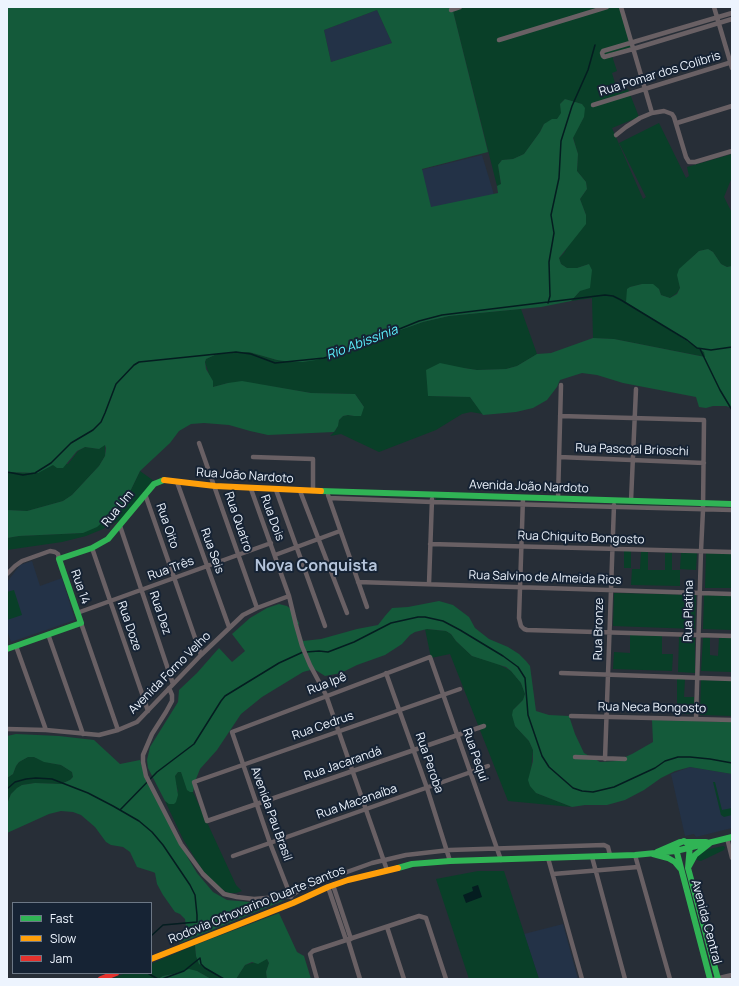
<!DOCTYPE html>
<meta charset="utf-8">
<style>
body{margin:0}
#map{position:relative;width:739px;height:986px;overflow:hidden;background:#272e37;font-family:Manrope,sans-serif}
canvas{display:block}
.frame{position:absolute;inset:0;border:8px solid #edf4fe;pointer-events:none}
.legend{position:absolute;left:12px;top:902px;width:140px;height:72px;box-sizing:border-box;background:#162334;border:1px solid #6c7785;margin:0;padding:5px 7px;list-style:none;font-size:12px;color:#edf4fe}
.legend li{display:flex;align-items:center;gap:8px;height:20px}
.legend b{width:20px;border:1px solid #6c7785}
</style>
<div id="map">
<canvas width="739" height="986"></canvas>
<div class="frame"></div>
<ul class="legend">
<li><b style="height:5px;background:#30b455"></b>Fast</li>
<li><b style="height:5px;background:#ff9f0a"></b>Slow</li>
<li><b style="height:5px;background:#e5322d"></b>Jam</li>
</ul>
</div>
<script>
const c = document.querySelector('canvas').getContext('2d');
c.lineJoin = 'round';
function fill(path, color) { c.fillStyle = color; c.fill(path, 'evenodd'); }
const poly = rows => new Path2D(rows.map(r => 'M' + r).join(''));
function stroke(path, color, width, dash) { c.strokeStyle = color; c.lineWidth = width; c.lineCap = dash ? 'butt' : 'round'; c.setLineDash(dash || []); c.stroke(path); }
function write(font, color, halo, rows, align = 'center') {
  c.font = font + ' Manrope,sans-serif'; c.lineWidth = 4; c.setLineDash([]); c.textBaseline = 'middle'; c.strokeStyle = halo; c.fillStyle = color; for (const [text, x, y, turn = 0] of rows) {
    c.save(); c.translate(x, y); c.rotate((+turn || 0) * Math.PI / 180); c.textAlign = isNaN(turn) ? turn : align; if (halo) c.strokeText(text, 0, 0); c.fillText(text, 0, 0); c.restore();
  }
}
const built = poly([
 [377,10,392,43,331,62,324,30],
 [482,155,495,198,431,213,421,170],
 [32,561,40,586,62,578,75,620,11,642,7,630,7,582,20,565],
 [690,767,732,774,732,828,696,837,694,834,685,836,671,774],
 [563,924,578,979,539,979,524,934]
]);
const green = poly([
 [452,7,622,7,634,48,612,56,617,71,612,73,618,93,628,89,639,117,612,128,643,199,646,197,619,143,659,123,686,178,689,176,687,167,732,154,732,177,724,197,732,213,732,266,727,267,721,264,713,252,708,249,699,251,687,262,679,282,680,288,677,293,670,298,661,295,659,289,642,284,630,287,704,352,706,357,614,339,593,338,592,298,571,301,580,291,589,264,577,268,567,268,561,264,559,258,564,253,586,215,580,199,587,189,586,182,577,171,578,154,573,137,584,117,582,104,565,99,560,104,562,113,557,119,544,124,540,132,524,154,513,159,502,160,498,165,501,185,497,186],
 [521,309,537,354,517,366,506,369,477,370,464,368,428,396,470,397,483,414,471,412,462,414,436,430,379,452,341,434,330,436,336,430,339,420,343,416,348,415,354,416,364,407,355,394,311,393,263,385,228,383,213,387,205,362,206,359,217,354,249,352,277,360,303,362,331,356,350,350,389,334,423,322,449,316],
 [105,444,105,456,99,466,72,495,63,501,27,511,7,510,7,472,30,473,47,468,53,464,68,464,78,451,85,447,99,449],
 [140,471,154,481,124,518,103,529,86,536,62,542,7,550,7,538,19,536,83,533,125,502],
 [436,498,520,501,436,500],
 [616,504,617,504,701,506,616,505],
 [624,551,631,551,631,568,624,568],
 [641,551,648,552,648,570,665,570,665,553,672,553,672,570,680,570,680,586,631,585,632,569,640,569],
 [681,553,697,553,696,570,680,569],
 [706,553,732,554,732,588,705,588],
 [14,590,22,615,7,620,7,592],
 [614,593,696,595,695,629,613,626],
 [704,595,732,596,732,630,703,629],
 [425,629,446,631,451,634,456,641,472,656,498,664,511,671,521,683,525,694,523,700,513,710,515,726,529,741,533,750,531,770,536,793,572,807,508,801,450,654,431,658],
 [630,635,662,636,662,654,673,654,672,671,613,669,614,652,630,653],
 [679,637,695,638,695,673,678,672],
 [703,638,710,638,710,655,718,656,719,638,732,638,732,672,701,671],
 [677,679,685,679,684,697,694,697,694,714,677,714],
 [701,680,732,681,732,716,700,715],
 [28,757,34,757,50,763,61,765,72,772,73,777,70,780,61,784,35,783,22,785,11,794,7,804,7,778,13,774,16,766,19,762],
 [178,772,181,772,190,792,193,792,236,885,242,891,236,893,228,893,217,886,203,871,183,839,165,801,169,804,178,791,175,781,175,776],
 [713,782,715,782,722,810,732,808,732,815,724,817,721,815],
 [723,846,725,847,724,850,701,861,697,860,696,858,705,850],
 [478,871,504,871,539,979,469,979,436,879],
 [195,945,196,956,199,964,224,979,211,979,197,971,183,971,173,974,163,976,158,979,111,979,126,973,151,973,151,964],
 [267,959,269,963,266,972,267,979,236,979,245,965]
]);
const forest = poly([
 [7,7,452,7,488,152,422,169,431,207,498,193,497,186,501,184,498,165,502,160,513,159,524,154,540,132,544,124,552,119,557,119,561,113,560,104,565,99,582,104,585,108,584,117,573,138,578,154,577,171,586,182,587,189,580,199,586,215,586,224,559,258,561,264,567,268,577,268,589,264,592,270,590,288,580,291,571,301,541,307,449,316,423,322,389,334,350,350,316,360,303,362,290,362,277,360,249,352,217,354,206,359,205,362,206,369,213,381,213,387,228,383,242,381,311,393,355,394,364,407,361,416,354,416,348,415,343,416,339,420,338,426,334,432,268,435,250,431,229,425,204,423,191,424,179,431,170,443,140,471,125,502,97,527,83,533,19,536,7,538,7,510,27,511,63,501,72,495,99,466,105,456,106,448,105,445,99,449,85,447,77,451,63,468,57,468,53,465,38,473,7,472],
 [377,10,392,43,331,62,324,30],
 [708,249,713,252,721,264,727,267,732,266,732,408,726,406,713,406,706,408,699,407,696,397,623,383,597,375,582,373,560,380,557,387,547,400,533,408,516,412,483,415,470,397,428,396,426,370,440,363,464,368,477,370,506,369,517,366,537,354,551,353,593,338,614,339,705,357,704,352,626,302,627,289,630,287,642,284,653,284,659,289,661,295,670,298,677,294,680,288,677,275,679,269,699,251],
 [439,601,453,605,469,617,475,628,489,639,508,647,519,654,526,661,530,666,536,711,549,715,569,716,575,734,584,753,600,762,616,761,632,754,653,742,652,720,732,722,732,774,690,767,675,771,661,778,644,790,625,800,607,805,585,805,572,807,536,793,530,786,528,780,533,761,533,750,529,741,515,726,512,715,513,710,523,700,525,694,521,683,511,671,506,667,472,656,456,641,451,634,446,631,427,629,415,632,410,635,402,644,385,655,357,665,341,673,325,676,314,669,303,672,262,697,241,714,217,750,200,769,196,779,193,792,190,792,187,790,181,772,178,772,175,776,178,795,176,802,174,804,169,804,165,801,148,768,147,760,150,747,178,702,179,690,197,673,219,648,232,662,245,651,232,634,250,618,267,608,279,604,287,606,292,610,299,623,298,628,303,641,321,639,357,629,378,625,385,616,392,608,408,607],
 [16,734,59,736,94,740,120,764,140,760,142,767,188,858,197,873,213,892,227,900,250,902,285,900,180,943,178,937,186,927,185,919,180,914,175,912,163,895,157,884,155,873,153,872,137,867,130,852,123,847,111,845,106,842,95,827,81,815,73,812,61,811,49,814,7,833,7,804,11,794,17,788,22,785,35,783,61,784,70,780,73,777,72,772,61,765,44,762,34,757,28,757,19,762,16,766,13,774,7,778,7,736],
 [279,913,297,952,304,956,311,979,267,979,266,972,269,963,267,959,258,964,252,962,245,965,236,979,224,979,199,964,196,956,195,945],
 [189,969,197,971,211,979,158,979,163,976,173,974]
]);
const water = poly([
 [478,885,482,897,466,903,463,895,473,891,472,887]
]);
const stream = poly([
 [548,303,550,296,549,262,554,233,551,215,559,178,561,141,572,106,588,70,595,45],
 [700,349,720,390,732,410],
 [7,472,23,475,35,473,51,463,71,443,93,430,101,422,105,413,116,384,134,365,139,362,236,352,251,354,275,363,324,358,338,354,419,321,442,315,605,295,613,296,621,300,687,340,697,348,711,350,732,347],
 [306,652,319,651,328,652,354,642,391,623,418,617,425,617,443,621,460,630,503,656,518,667,525,678,528,715,542,756,549,767,573,788,582,791,593,792,614,787,655,768,665,761,678,757,690,757,710,759,732,763],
 [7,789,15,782,26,779,36,778,52,779,88,793,113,806,139,821,152,832,163,845,190,885,195,895,197,915,197,922,163,925,151,936],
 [120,810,157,772,194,744,221,701,225,696,279,663,303,652],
 [149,974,158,979,162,979,184,971,200,958,201,964,205,968,224,979]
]);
const street = poly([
 [621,7,652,113],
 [714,7,732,68],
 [451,10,460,7],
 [732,13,603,51,602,53,603,56,604,57,633,49,732,19],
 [499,40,607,7],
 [593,105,732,62],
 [677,123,732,106],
 [616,135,626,127,640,118,652,113,664,111,672,114,674,117,686,157,689,162,695,162,732,151],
 [560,416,704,420,703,510,701,551,696,719],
 [199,443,257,608],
 [253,457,313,459,313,491],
 [559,457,704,463],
 [177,482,229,627],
 [251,489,289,596,296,625,302,646,310,665,326,695,387,870],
 [276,490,325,626],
 [300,491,347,613],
 [145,494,201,655],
 [328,495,367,607],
 [329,498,432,502,732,510],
 [523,498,519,618,521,626,524,629,527,630,732,636],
 [558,499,561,385],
 [631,501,636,389],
 [120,526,173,684],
 [430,544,732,552],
 [92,548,148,711],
 [275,555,340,531],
 [7,574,15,566,22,561,50,551,55,552,58,554,59,559],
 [358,582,732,594],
 [429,584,432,499],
 [77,613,271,543],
 [81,623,118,730],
 [48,634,83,734],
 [16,646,46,730],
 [386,673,427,788,450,861],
 [561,673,732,679],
 [169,688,172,695,172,701,166,712,152,734,143,755,143,762,146,776,181,844,203,874,224,894,237,897,254,899,290,896,305,887,372,863,406,855,450,850,604,845,608,847,610,855],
 [460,689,194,782,207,821,484,726],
 [571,716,732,720],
 [7,729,46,730,99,735,118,730,137,722,201,655,243,615,257,608,289,596],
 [575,757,625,759],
 [605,759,614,505],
 [727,838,732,858],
 [635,855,670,979],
 [233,856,488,766],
 [592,857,625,979],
 [548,858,582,979],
 [553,874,638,867],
 [333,885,351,939],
 [328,887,346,940],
 [291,897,270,843,232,732,430,657,501,860],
 [387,927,404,979],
 [348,940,360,979],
 [317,979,310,954,313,951,419,916,426,918,446,979],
 [715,979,732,975]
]);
const fast = poly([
 [321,491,732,504],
 [7,649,81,623,59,559,92,548,108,539,154,484,164,480],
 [687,842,706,842],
 [657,852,680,842],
 [653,854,668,858,675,862,680,868],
 [689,866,695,855,709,844],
 [398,868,412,864,450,861,635,855,676,851,732,837],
 [710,979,676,849,677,844,684,841,690,845,688,868,718,979]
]);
const slow = poly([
 [164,480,215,486,321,491],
 [151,959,293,903,328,887,348,880,398,868]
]);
const jam = poly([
 [101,979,116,973]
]);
const streetNames = [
 ["Rua Pomar dos Colibris",660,74,-17],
 ["Rua Pascoal Brioschi",632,450,2],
 ["Rua João Nardoto",245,476,4],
 ["Avenida João Nardoto",529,487,2],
 ["Rua Um",118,509,-51],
 ["Rua Dois",272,518,70],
 ["Rua Quatro",238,522,71],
 ["Rua Oito",167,526,71],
 ["Rua Chiquito Bongosto",581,538,2],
 ["Rua Seis",212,551,70],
 ["Rua Três",171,569,-20],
 ["Rua Salvino de Almeida Rios",545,578,2],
 ["Rua 14",80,587,71],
 ["Rua Platina",689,611,-89],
 ["Rua Dez",160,613,71],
 ["Rua Doze",129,626,71],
 ["Rua Bronze",599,629,-89],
 ["Avenida Forno Velho",170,673,-45],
 ["Rua Ipê",327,684,-21],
 ["Rua Neca Bongosto",652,708,1],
 ["Rua Cedrus",323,726,-19],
 ["Rua Pequi",475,755,71],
 ["Rua Peroba",429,763,71],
 ["Rua Jacarandá",343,764,-19],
 ["Rua Macanaíba",357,802,-19],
 ["Avenida Pau Brasil",271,814,70],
 ["Rodovia Othovarino Duarte Santos",257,905,-22],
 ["Avenida Central",706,922,75]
];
const waterNames = [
 ["Rio Abissínia",362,343,-21]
];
const districtNames = [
 ["Nova Conquista",316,567]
];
fill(built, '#233247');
fill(green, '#093f28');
fill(forest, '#145a3a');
fill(water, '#041d20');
stroke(stream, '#041d20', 1.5);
stroke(street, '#696064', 4.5);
stroke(fast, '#30b455', 6);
stroke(slow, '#ff9f0a', 6);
stroke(jam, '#e5322d', 6);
write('12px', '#edf4fe', '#162334', streetNames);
write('italic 13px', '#5df2ff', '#162334', waterNames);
write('bold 16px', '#b4c4db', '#162334', districtNames);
</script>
